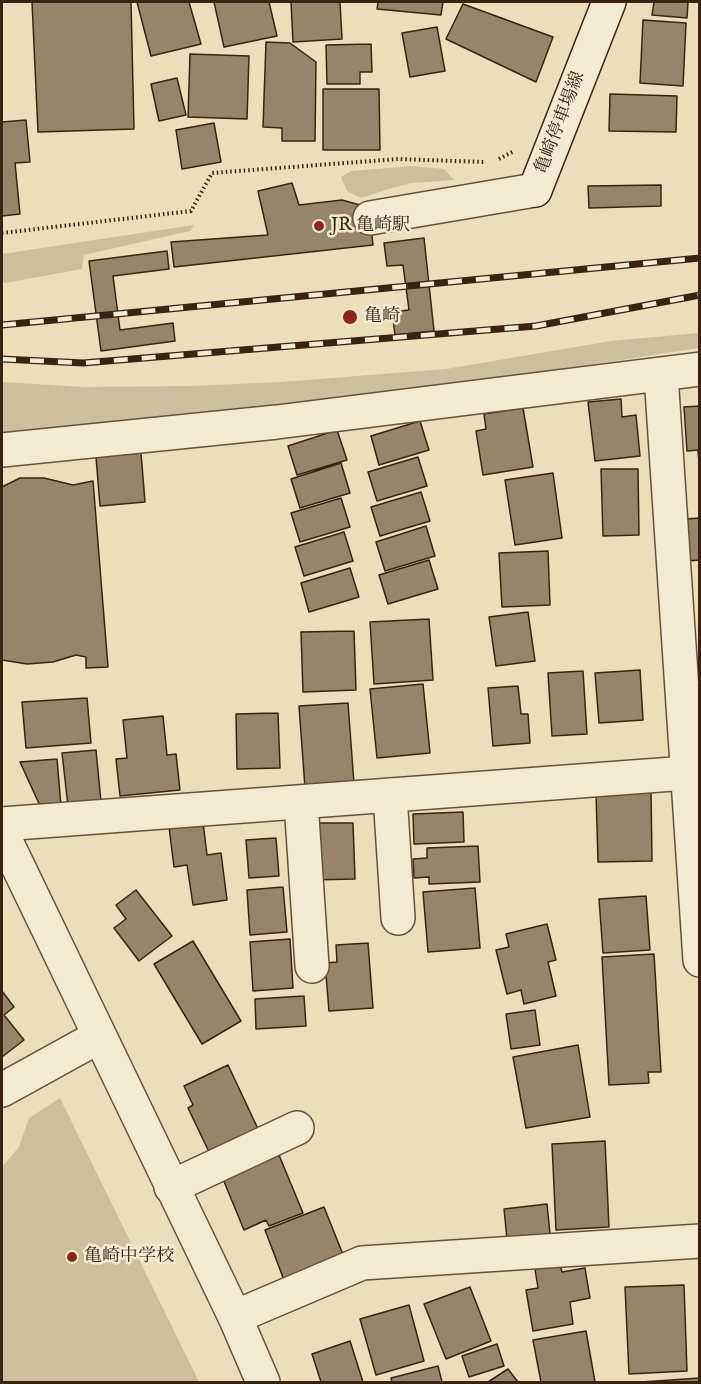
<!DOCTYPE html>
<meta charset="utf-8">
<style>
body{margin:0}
#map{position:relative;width:701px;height:1384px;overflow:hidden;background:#ebdebb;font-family:"IM FELL English",serif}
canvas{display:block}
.frame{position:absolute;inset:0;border:3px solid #3a2315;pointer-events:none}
</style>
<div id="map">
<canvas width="701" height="1384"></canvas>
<div class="frame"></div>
</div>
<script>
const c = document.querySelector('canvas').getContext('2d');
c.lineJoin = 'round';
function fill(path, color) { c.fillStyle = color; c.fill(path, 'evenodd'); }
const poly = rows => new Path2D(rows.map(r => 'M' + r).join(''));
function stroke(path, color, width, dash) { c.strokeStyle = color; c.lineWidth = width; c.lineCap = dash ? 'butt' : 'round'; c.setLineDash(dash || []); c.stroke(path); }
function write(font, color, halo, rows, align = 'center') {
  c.font = font + ' "IM FELL English","Noto Serif JP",serif'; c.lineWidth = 5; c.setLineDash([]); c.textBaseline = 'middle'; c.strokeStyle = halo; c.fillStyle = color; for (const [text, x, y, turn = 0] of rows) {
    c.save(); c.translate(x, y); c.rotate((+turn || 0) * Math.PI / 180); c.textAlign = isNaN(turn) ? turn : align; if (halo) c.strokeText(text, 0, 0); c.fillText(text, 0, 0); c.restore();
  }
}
const green = poly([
 [412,166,444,169,454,180,411,183,389,189,361,198,347,191,341,177,351,171],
 [194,225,190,231,84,255,82,269,5,283,2,280,2,254],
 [699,333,699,348,270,414,2,435,2,382,84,387,191,386,281,382,446,369,611,341],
 [60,1098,199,1382,2,1382,2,1167,19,1147,29,1118]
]);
const building = poly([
 [32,2,131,2,134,129,38,132,32,2],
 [137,2,189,2,201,44,151,56,137,2],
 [214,2,269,2,277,36,224,47,214,2],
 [291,2,340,2,342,39,293,42,291,2],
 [378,2,443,2,441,15,377,9,378,2],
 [654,2,688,2,687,18,652,15,654,2],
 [463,4,553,37,536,82,446,39,463,4],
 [643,20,686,23,683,86,640,83,643,20],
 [437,27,445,71,410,77,402,33,437,27],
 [266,42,290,43,316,62,315,141,282,141,282,128,263,127,266,42],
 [371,44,372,72,360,72,360,84,327,84,326,45,371,44],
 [190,54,249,56,247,119,188,117,190,54],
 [177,78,186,115,159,121,151,84,177,78],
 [323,89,379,89,380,150,323,150,323,89],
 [610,94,677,96,676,132,609,131,610,94],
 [26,120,30,162,15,163,20,214,2,216,2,122,26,120],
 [214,123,221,162,182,169,176,130,214,123],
 [292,183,299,205,342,200,371,208,370,218,373,245,174,267,171,242,268,235,258,191,292,183],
 [661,185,661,206,589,208,588,186,661,185],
 [424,238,434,331,395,335,392,312,409,310,403,265,387,266,384,243,424,238],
 [167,251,169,269,113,276,120,330,173,323,175,341,101,351,89,261,167,251],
 [621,399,622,417,636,415,640,456,595,461,588,402,621,399],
 [700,406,700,463,699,463,698,450,687,451,684,407,700,406],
 [523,408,533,467,483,475,476,431,486,429,484,414,523,408],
 [420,421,429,450,379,465,371,436,420,421],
 [337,430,347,460,297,475,288,446,337,430],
 [141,453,145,502,100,506,96,457,141,453],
 [418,457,427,486,377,501,368,472,418,457],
 [341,463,350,493,300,508,291,479,341,463],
 [601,469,638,469,639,535,603,536,601,469],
 [553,473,562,538,515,545,505,480,553,473],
 [20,478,44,478,73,485,93,481,108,667,86,668,86,657,76,655,53,662,27,664,2,660,2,487,20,478],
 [421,492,430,521,380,536,371,507,421,492],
 [341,498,350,527,300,542,291,513,341,498],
 [700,518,700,560,687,561,685,519,700,518],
 [426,526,435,556,385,571,376,542,426,526],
 [344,532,353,561,304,576,295,547,344,532],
 [548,551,550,605,502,607,499,553,548,551],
 [429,560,438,589,388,604,379,575,429,560],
 [350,568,359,597,309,612,301,583,350,568],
 [528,612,535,661,496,666,489,617,528,612],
 [429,619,433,680,374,684,370,622,429,619],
 [354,631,356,690,303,692,301,632,354,631],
 [640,670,643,720,599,723,595,673,640,670],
 [583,671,587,734,552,736,548,673,583,671],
 [423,684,430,753,377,758,370,689,423,684],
 [518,686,521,714,528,714,530,743,493,746,488,688,518,686],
 [87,698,91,743,26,748,22,702,87,698],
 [348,703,354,784,305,788,299,706,348,703],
 [278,713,280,768,237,769,236,714,278,713],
 [163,716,167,755,176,754,180,790,120,796,116,759,127,758,123,720,163,716],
 [96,750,101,802,68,806,62,753,96,750],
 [57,759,61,806,41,808,20,762,57,759],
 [651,791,652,861,598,862,596,792,651,791],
 [463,812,464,842,414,844,413,814,463,812],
 [203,822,207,855,221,853,227,900,193,905,187,865,174,867,169,827,203,822],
 [309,823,353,823,355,879,310,880,309,823],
 [276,838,279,876,249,878,246,840,276,838],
 [478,846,480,882,429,884,429,877,414,878,413,859,427,858,427,848,478,846],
 [283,887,287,932,250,935,247,890,283,887],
 [475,888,480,948,428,952,423,892,475,888],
 [136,890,172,936,139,961,114,928,126,919,116,905,136,890],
 [646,896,650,950,603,953,599,899,646,896],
 [547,924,556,960,548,962,556,996,524,1004,521,990,507,994,496,950,509,947,506,934,547,924],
 [290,939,293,988,253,991,250,942,290,939],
 [193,941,241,1021,202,1044,154,964,193,941],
 [368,943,373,1008,329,1011,325,963,337,962,336,945,368,943],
 [654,954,661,1072,648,1072,649,1083,609,1085,602,957,654,954],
 [2,991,14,1007,4,1015,24,1040,2,1057,2,991],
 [304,996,306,1026,256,1029,255,999,304,996],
 [535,1010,540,1045,511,1049,506,1014,535,1010],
 [578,1045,590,1117,526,1128,513,1057,578,1045],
 [228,1065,259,1131,210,1154,188,1108,193,1105,184,1086,228,1065],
 [605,1141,609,1227,556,1230,552,1144,605,1141],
 [279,1155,303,1213,269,1226,266,1220,244,1230,223,1179,279,1155],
 [547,1204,550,1234,507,1239,504,1209,547,1204],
 [324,1207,344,1257,284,1280,265,1230,324,1207],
 [560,1265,562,1272,585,1268,590,1298,570,1302,573,1324,533,1331,526,1290,538,1288,535,1269,560,1265],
 [684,1285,687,1371,629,1374,625,1287,684,1285],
 [470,1287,491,1341,446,1359,424,1304,470,1287],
 [409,1305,424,1361,376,1375,360,1319,409,1305],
 [586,1331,595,1382,541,1382,533,1340,586,1331],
 [350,1341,363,1382,321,1382,312,1354,350,1341],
 [497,1344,504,1366,469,1377,462,1356,497,1344],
 [438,1366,442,1382,392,1382,391,1378,438,1366],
 [508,1369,518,1382,488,1382,508,1369],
 [700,1378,700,1382,641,1382,700,1378]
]);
const path = poly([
 [499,159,514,151],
 [2,233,191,211,212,173,398,159,484,162]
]);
const minor = poly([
 [370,218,535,190],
 [661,375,700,960],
 [2,450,277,422,700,369],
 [390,795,398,918],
 [301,802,312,966],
 [2,824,700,772],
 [2,1090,98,1037],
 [171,1187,297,1128],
 [235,1317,362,1263,700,1241]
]);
const tertiary = poly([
 [2,833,235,1317,263,1382]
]);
const secondary = poly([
 [535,190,609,2]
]);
const rail = poly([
 [2,325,700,258],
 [2,359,83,363,536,326,700,295]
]);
const markers = [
 [319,226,6,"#8f2418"],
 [350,317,8,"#8f2418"],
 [72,1257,6,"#8f2418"]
];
const streetNames = [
 ["亀崎停車場線",561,123,-69]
];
const poiNames = [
 ["JR 亀崎駅",331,226],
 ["亀崎",364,317],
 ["亀崎中学校",84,1257]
];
fill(green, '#cdbe9f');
fill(building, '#96846b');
stroke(building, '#3a2315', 1.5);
stroke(minor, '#66523e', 36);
stroke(tertiary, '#66523e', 36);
stroke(secondary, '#3a2315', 36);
stroke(path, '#3a2315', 4, [1.5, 3]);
stroke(minor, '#f2ead3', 33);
stroke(tertiary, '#f2ead3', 33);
stroke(secondary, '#f2ead3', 33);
stroke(rail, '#3a2315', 7);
stroke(rail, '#f2ead3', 4.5, [14]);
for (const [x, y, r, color] of markers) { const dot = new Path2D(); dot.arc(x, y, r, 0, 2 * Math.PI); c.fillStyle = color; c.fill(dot); stroke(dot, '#f2ead3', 2); }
write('18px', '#3a2315', '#f2ead3', streetNames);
write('18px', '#3a2315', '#f2ead3', poiNames, 'left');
</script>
